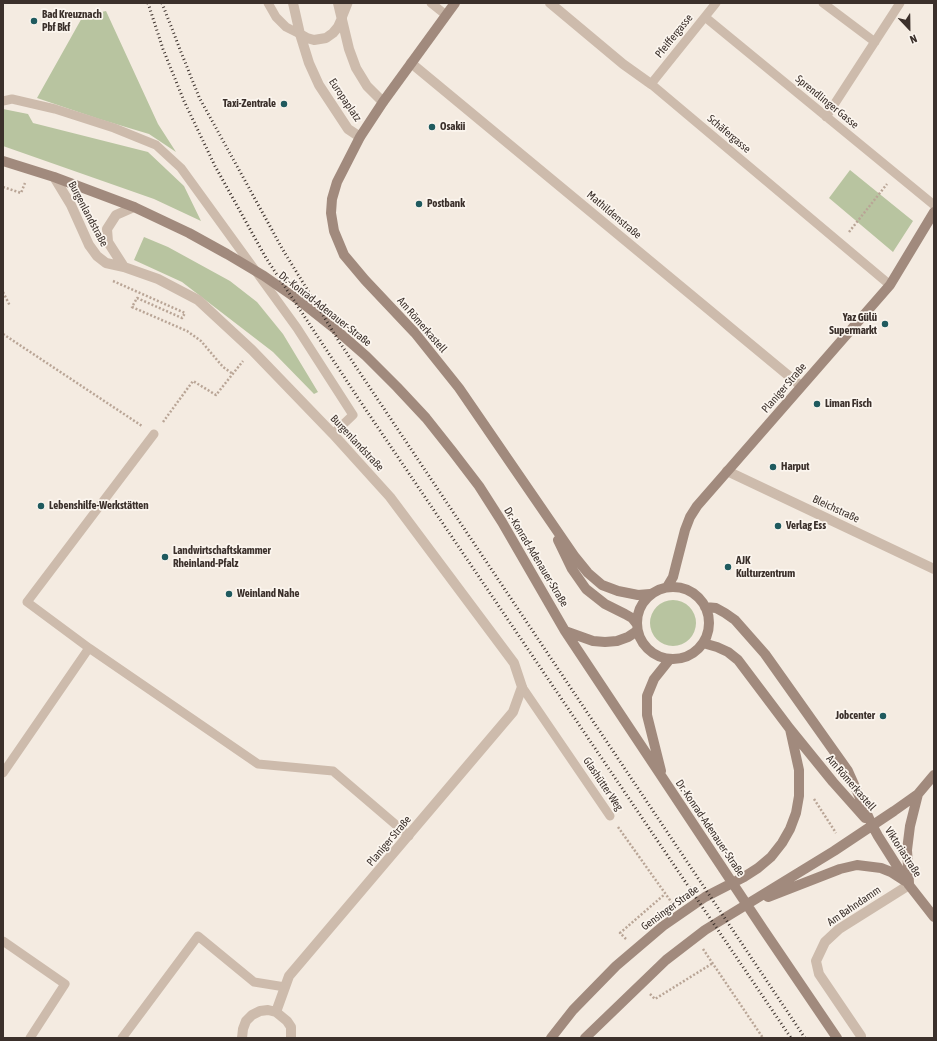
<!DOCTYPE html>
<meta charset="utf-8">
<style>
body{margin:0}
#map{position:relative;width:937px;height:1041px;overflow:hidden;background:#f4ebe1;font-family:"Asap Condensed",sans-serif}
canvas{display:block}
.frame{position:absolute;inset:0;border:4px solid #3b302b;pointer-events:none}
.north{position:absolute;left:889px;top:8px;width:40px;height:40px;-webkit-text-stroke:3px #fbf5ee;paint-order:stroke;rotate:158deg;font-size:11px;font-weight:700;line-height:16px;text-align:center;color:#3b302b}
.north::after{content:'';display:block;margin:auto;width:14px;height:18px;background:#3b302b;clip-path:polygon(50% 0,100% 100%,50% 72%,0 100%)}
</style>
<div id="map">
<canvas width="937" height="1041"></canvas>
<div class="frame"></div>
<div class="north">N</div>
</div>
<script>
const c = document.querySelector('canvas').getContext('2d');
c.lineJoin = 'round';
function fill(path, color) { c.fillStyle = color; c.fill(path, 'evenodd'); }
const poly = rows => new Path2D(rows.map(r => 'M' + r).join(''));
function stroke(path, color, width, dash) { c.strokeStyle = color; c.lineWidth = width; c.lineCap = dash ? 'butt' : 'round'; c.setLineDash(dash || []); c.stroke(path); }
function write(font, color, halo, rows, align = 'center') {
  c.font = font + ' "Asap Condensed",sans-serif'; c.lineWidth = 3.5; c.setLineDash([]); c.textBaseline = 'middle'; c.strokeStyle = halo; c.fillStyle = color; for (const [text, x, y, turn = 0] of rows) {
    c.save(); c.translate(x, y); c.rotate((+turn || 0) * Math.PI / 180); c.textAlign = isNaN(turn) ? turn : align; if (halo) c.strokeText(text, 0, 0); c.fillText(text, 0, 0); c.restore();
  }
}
const green = poly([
 [106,11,158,124,176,152,149,134,99,119,37,98,83,16],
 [3,109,28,114,33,123,148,152,184,186,201,221,154,199,3,146],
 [850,170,913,221,893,252,829,198],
 [144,237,168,247,230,281,257,302,283,334,318,392,314,394,273,352,182,282,134,260],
 '650 623a23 23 0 1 1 46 0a23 23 0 1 1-46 0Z'
]);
const path = poly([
 [3,187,21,193,25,183],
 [849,232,887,184],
 [113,281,185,313,182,318,137,298,132,307,187,331,201,341,223,367,233,374],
 [3,292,10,306],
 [3,334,142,426],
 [163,422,193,381,216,395,243,361],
 [814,799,836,833],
 [618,827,672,903],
 [626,939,620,933,665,894],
 [703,949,763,1038],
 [650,994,655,999,713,963]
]);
const lane = poly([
 [268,3,276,17,286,27,300,34],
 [431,3,446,15],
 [716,3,651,84,890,285],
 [823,3,875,42],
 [705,17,934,205],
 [342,18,348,3],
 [3,101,12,99,55,109,114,128,156,145,181,168,297,328,353,415,333,434],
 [826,117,900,3],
 [89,648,258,764,333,771,409,836],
 [522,687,610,816],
 [3,773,89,648,27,602,154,434],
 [3,941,65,984,30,1038],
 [122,1038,198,936,254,982,285,987]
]);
const street = poly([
 [293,3,300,34,309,63,319,85,348,129,360,137],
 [338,3,349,49,356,68,367,86,383,102],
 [550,3,623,64,651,84],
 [300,34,307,38,314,40,326,38,333,33,338,27,342,18],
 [411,63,801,386],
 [54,177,71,205,89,245,97,256,106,263,124,267,158,279,198,300,252,350,333,434,390,497,514,663,522,687,513,712,289,976,276,1012],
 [124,267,108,242,107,229,116,215,134,207],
 [727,471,934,569],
 [861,1036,819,974,816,961,825,942,839,929,909,885],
 [242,1038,243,1029,246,1021,252,1015,260,1011,268,1010,276,1012,287,1021,291,1027,291,1038]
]);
const secondary = poly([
 [455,3,383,102,360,137,337,182,332,199,331,213,334,231,344,255,365,280,415,333,459,388,575,557,588,573,602,585,618,591,638,595,650,594],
 [3,161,54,177,134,207,189,233,227,254,264,276,300,301,334,328,366,356,397,387,426,418,453,452,479,486,502,522,565,631,763,929,837,1038],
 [558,540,572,569,586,589,605,604,625,614,632,618,636,623],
 '637 623a36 36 0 1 1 72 0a36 36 0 1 1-72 0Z',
 [667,587,673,577,676,565,685,530,690,517,697,506,890,285,934,212],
 [705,607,716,608,725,613,735,620,765,654,848,771,872,825,878,836,909,885,934,917],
 [565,631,593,641,605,642,617,641,628,637,637,631],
 [703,643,717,647,728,652,738,660,790,729,833,782,865,818],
 [661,771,647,715,647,696,654,679,670,659],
 [909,883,907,850,910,826,918,794],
 [768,897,840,869,857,865,881,868,891,872,905,881],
 [551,1038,573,1010,616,966,663,926,705,897,744,877,758,868,771,857,782,843,790,829,796,813,799,796,799,770,790,729],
 [585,1038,666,960,705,930,834,851,894,811,918,794,934,775]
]);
const rail = poly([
 [148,3,163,49,184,101,215,166,266,258,360,401,791,1038],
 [162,3,181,52,199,97,283,250,340,343,805,1038]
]);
const markers = [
 [34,21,4,"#1f5a5e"],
 [284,104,4,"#1f5a5e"],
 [432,127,4,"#1f5a5e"],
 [419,204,4,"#1f5a5e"],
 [885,324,4,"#1f5a5e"],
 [817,404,4,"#1f5a5e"],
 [773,467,4,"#1f5a5e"],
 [41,506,4,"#1f5a5e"],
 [778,526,4,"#1f5a5e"],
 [165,557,4,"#1f5a5e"],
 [728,567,4,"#1f5a5e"],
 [229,594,4,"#1f5a5e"],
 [883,716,4,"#1f5a5e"]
];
const poiNames = [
 ["Bad Kreuznach",42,15],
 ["Pbf Bkf",42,28],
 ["Taxi-Zentrale",276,104,"right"],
 ["Osakii",440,127],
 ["Postbank",427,204],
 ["Yaz Gülü",877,318,"right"],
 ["Supermarkt",877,331,"right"],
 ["Liman Fisch",825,404],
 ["Harput",781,467],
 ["Lebenshilfe-Werkstätten",49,506],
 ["Verlag Ess",786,526],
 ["Landwirtschaftskammer",173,551],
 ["Rheinland-Pfalz",173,564],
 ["AJK",736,561],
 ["Kulturzentrum",736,574],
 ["Weinland Nahe",237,594],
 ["Jobcenter",875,716,"right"]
];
const streetNames = [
 ["Pfeiffergasse",674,36,-51],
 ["Europaplatz",345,100,56],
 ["Sprendlinger Gasse",827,102,39],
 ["Schäfergasse",729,134,40],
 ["Burgenlandstraße",88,214,62],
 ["Mathildenstraße",614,215,40],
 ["Dr.-Konrad-Adenauer-Straße",325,309,38],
 ["Am Römerkastell",422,325,49],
 ["Planiger Straße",784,388,-49],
 ["Burgenlandstraße",357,443,47],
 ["Bleichstraße",836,509,25],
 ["Dr.-Konrad-Adenauer-Straße",536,557,59],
 ["Am Römerkastell",851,783,49],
 ["Glashütter Weg",603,784,56],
 ["Dr.-Konrad-Adenauer-Straße",710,828,56],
 ["Planiger Straße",389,841,-50],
 ["Viktoriastraße",903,852,57],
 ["Am Bahndamm",854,906,-34],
 ["Gensinger Straße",670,908,-36]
];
fill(green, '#b8c4a0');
stroke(path, '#b9a596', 2.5, [2, 2]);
stroke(lane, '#cdbbac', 9);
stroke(street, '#cdbbac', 10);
stroke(secondary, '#a18a7d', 10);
stroke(rail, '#3b302b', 3, [1, 3]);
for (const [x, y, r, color] of markers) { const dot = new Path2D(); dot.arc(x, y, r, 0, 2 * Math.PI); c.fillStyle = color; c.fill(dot); stroke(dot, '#fbf5ee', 1.5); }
write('bold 11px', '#3b302b', '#fbf5ee', poiNames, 'left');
write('11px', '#3b302b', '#fbf5ee', streetNames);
</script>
